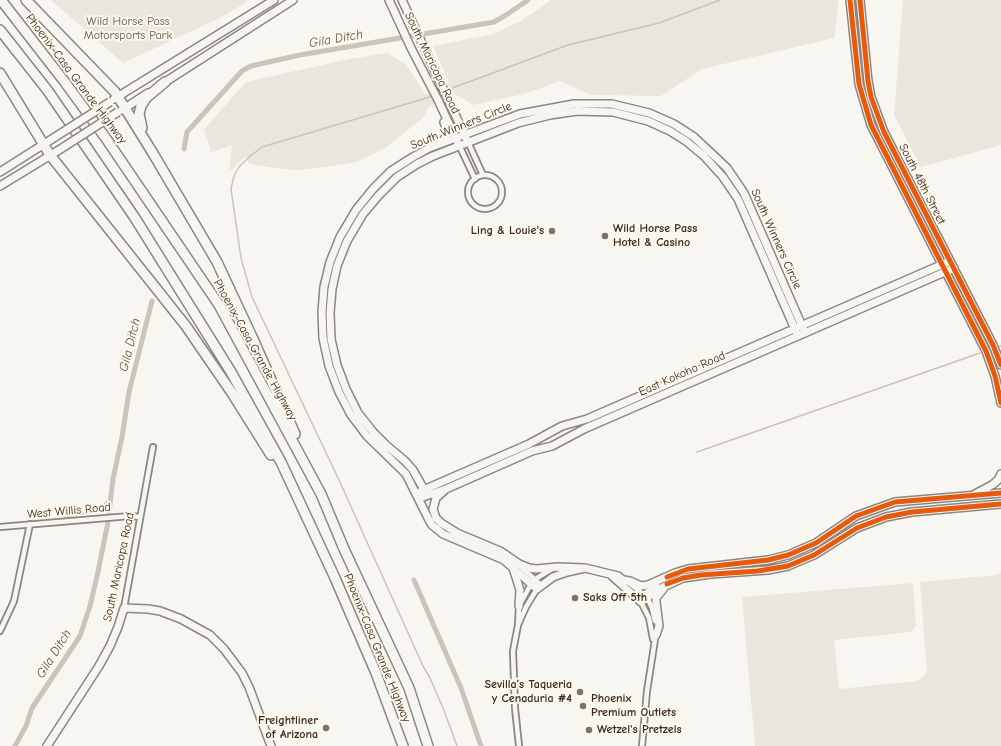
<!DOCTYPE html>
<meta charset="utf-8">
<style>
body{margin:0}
canvas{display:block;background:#f8f6f0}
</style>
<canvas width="1001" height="746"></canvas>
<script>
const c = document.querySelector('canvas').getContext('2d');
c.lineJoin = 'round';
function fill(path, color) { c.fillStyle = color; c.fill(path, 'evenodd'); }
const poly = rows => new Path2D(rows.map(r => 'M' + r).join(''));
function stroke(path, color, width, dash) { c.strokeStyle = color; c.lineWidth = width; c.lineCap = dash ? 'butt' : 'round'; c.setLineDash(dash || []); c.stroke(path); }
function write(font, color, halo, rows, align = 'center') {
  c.font = font + ' "Comic Neue",sans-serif'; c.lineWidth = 4; c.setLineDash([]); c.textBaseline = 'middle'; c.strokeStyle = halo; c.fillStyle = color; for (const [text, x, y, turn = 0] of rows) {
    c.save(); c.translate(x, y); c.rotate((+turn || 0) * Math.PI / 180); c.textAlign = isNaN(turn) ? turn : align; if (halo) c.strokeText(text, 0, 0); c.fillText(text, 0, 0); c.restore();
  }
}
const green = poly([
 [51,0,247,0,247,2,220,18,123,63],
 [551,0,838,0,838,8,834,38,702,69,661,96,591,95,560,81,524,94,473,105,453,93,429,107,423,118,385,148,357,162,326,167,297,170,274,168,249,164,246,156,229,172,232,145,209,153,210,148,204,129,246,82,349,59,387,53,406,64,426,95,449,83,433,46,493,34,521,21],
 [903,0,1001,0,1001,145,921,167,894,115],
 [1001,572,1001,746,755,746,742,597,913,583,916,626,911,632,834,640,839,689,917,681,923,677,927,673,920,582,997,575]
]);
const stream = poly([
 [447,90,568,45,659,23,720,0],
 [433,96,262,147,249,157,239,167,234,176,231,189,241,258,252,297,339,480,423,666,430,678,443,708,457,746],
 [999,346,1001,346],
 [697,452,980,353],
 [65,517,97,511,106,502,110,501]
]);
const canal = poly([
 [184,149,187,132,242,71,251,66,300,55,494,22,506,15,528,0],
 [109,512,113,479,122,437,129,392,152,301],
 [414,580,461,688,481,746],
 [15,746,26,726,32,708,80,636,90,606,98,572,108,522]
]);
const street = poly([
 [468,142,483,175],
 [459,145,475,179],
 '468 192a17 17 0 1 1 34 0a17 17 0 1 1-34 0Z',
 [0,527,130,516,140,517],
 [521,567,541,585],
 [629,583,647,597,652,608,655,621],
 [641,596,657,584],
 [641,602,649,618,653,639],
 [124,608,153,447],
 [518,624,519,606,531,584,537,578,552,569],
 [0,631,14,601,30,524],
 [519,746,515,708,513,651,518,625,526,607,537,589],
 [642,746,647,691,656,633]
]);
const secondary = poly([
 [389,0,411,48,438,100,457,141],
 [402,0,466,138],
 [850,0,859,84,871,125,986,351,995,376,1001,403],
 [860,0,868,81,871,97,884,132,993,345,1001,365],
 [162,84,293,0],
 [114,99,274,0],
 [122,110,148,93],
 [441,143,445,138,447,132,444,122],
 [0,172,52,139],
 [0,186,59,150],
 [446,489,436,498,433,509,436,518,441,523,457,533,500,551,519,564,529,568,536,569,558,567,585,568,618,576,623,580,630,581,641,586,648,585,675,573,688,569,768,560,788,555,816,543,856,516,895,502,1001,493],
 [421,491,529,444,562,426,587,419,950,261],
 [975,494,992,485,998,480,1001,474],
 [427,495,413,470,405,461,386,445,374,433,358,413,346,389,337,365,331,339,330,313,332,289,337,266,347,241,363,214,379,195,397,177,417,164,433,156,518,123,550,115,577,111,613,112,648,121,670,131,686,141,704,156,723,177,738,199,798,336],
 [423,497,446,489,532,451,552,446,584,429,954,268],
 [513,568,520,590,519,606],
 [585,568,567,572,553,577,537,589,504,560,443,534,432,525,428,518,406,474,367,436,351,415,339,392,329,366,323,338,322,312,324,287,330,262,340,237,356,210,373,189,391,171,413,157,429,148,520,114,574,104,612,104,649,113,674,124,694,137,727,168,744,193,805,333],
 [612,576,641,602,659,589,683,578,711,574,768,570,788,566,814,555,857,528,886,517,912,512,1001,504],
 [656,635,659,626,656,602,656,598,664,588],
 [47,746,99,666,110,646,118,627,124,608,148,609,160,611,181,619,210,635,224,649,242,673,249,687,271,746]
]);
const highway = poly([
 [1,0,64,81,105,137,219,305,321,494,344,549,409,688,428,746],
 [26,0,115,92,154,155,217,262,253,339,295,434],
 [0,30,48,91,135,218,231,372,281,462,335,578,376,673,403,746],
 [0,73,50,155,186,326,232,393,271,455],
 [142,128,139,114,141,106,146,98,165,82]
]);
const secondaryBridge = poly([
 [52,139,110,102],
 [59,150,118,112]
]);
const cycleway = poly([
 [850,0,859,84,871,125,986,351,995,376,1001,403],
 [860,0,868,81,871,97,884,132,993,345,1001,365],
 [667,577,688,569,768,560,788,555,816,543,856,516,895,502,1001,493],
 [667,584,683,578,701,575,758,571,788,566,814,555,857,528,886,517,912,512,1001,504]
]);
const markers = [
 [552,231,4,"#7d7168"],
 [605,236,4,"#7d7168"],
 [575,598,4,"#7d7168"],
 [580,692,4,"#7d7168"],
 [583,706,4,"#7d7168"],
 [326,728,4,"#7d7168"],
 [589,730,4,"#7d7168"]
];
const parkNames = [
 ["Wild Horse Pass",128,22],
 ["Motorsports Park",128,36]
];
const streetNames = [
 ["South Maricopa Road",432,63,64],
 ["Phoenix-Casa Grande Highway",76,79,53],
 ["South Winners Circle",461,126,-22],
 ["South 48th Street",922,184,63],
 ["South Winners Circle",776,239,66],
 ["Phoenix-Casa Grande Highway",255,350,61],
 ["East Kokoho Road",682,374,-24],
 ["West Willis Road",69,511,-5],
 ["South Maricopa Road",119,567,-78],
 ["Phoenix-Casa Grande Highway",377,648,68]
];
const poiNames = [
 ["Wild Horse Pass",613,229],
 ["Hotel & Casino",613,243],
 ["Ling & Louie's",544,231,"right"],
 ["Saks Off 5th",583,598],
 ["Sevilla’s Taqueria",572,685,"right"],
 ["y Cenaduria #4",572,699,"right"],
 ["Phoenix",591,699],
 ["Premium Outlets",591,713],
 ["Freightliner",318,721,"right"],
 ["of Arizona",318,735,"right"],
 ["Wetzel's Pretzels",597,730]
];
const waterNames = [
 ["Gila Ditch",336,39,-10],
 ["Gila Ditch",130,345,-76],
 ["Gila Ditch",54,654,-58]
];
fill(green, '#eae6dd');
stroke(stream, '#cac4b9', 1.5);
stroke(canal, '#cac4b9', 5);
stroke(street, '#8b8781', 8);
stroke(secondary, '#8b8781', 10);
stroke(highway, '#8b8781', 12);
stroke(street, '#f6f5f1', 4.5);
stroke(secondary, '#f6f5f1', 7);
stroke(highway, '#f6f5f1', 9);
stroke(secondaryBridge, '#8b8781', 10, []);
stroke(secondaryBridge, '#f6f5f1', 7);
stroke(cycleway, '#e8590c', 5);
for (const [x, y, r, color] of markers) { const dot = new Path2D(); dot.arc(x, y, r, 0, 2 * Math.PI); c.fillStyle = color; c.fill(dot); stroke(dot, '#fbf7ec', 1.5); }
write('12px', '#64564a', '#fbf7ec', parkNames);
write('12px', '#3b2a1e', '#fbf7ec', streetNames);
write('bold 12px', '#3b2a1e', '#fbf7ec', poiNames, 'left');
write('italic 13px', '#605246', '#fbf7ec', waterNames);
</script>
